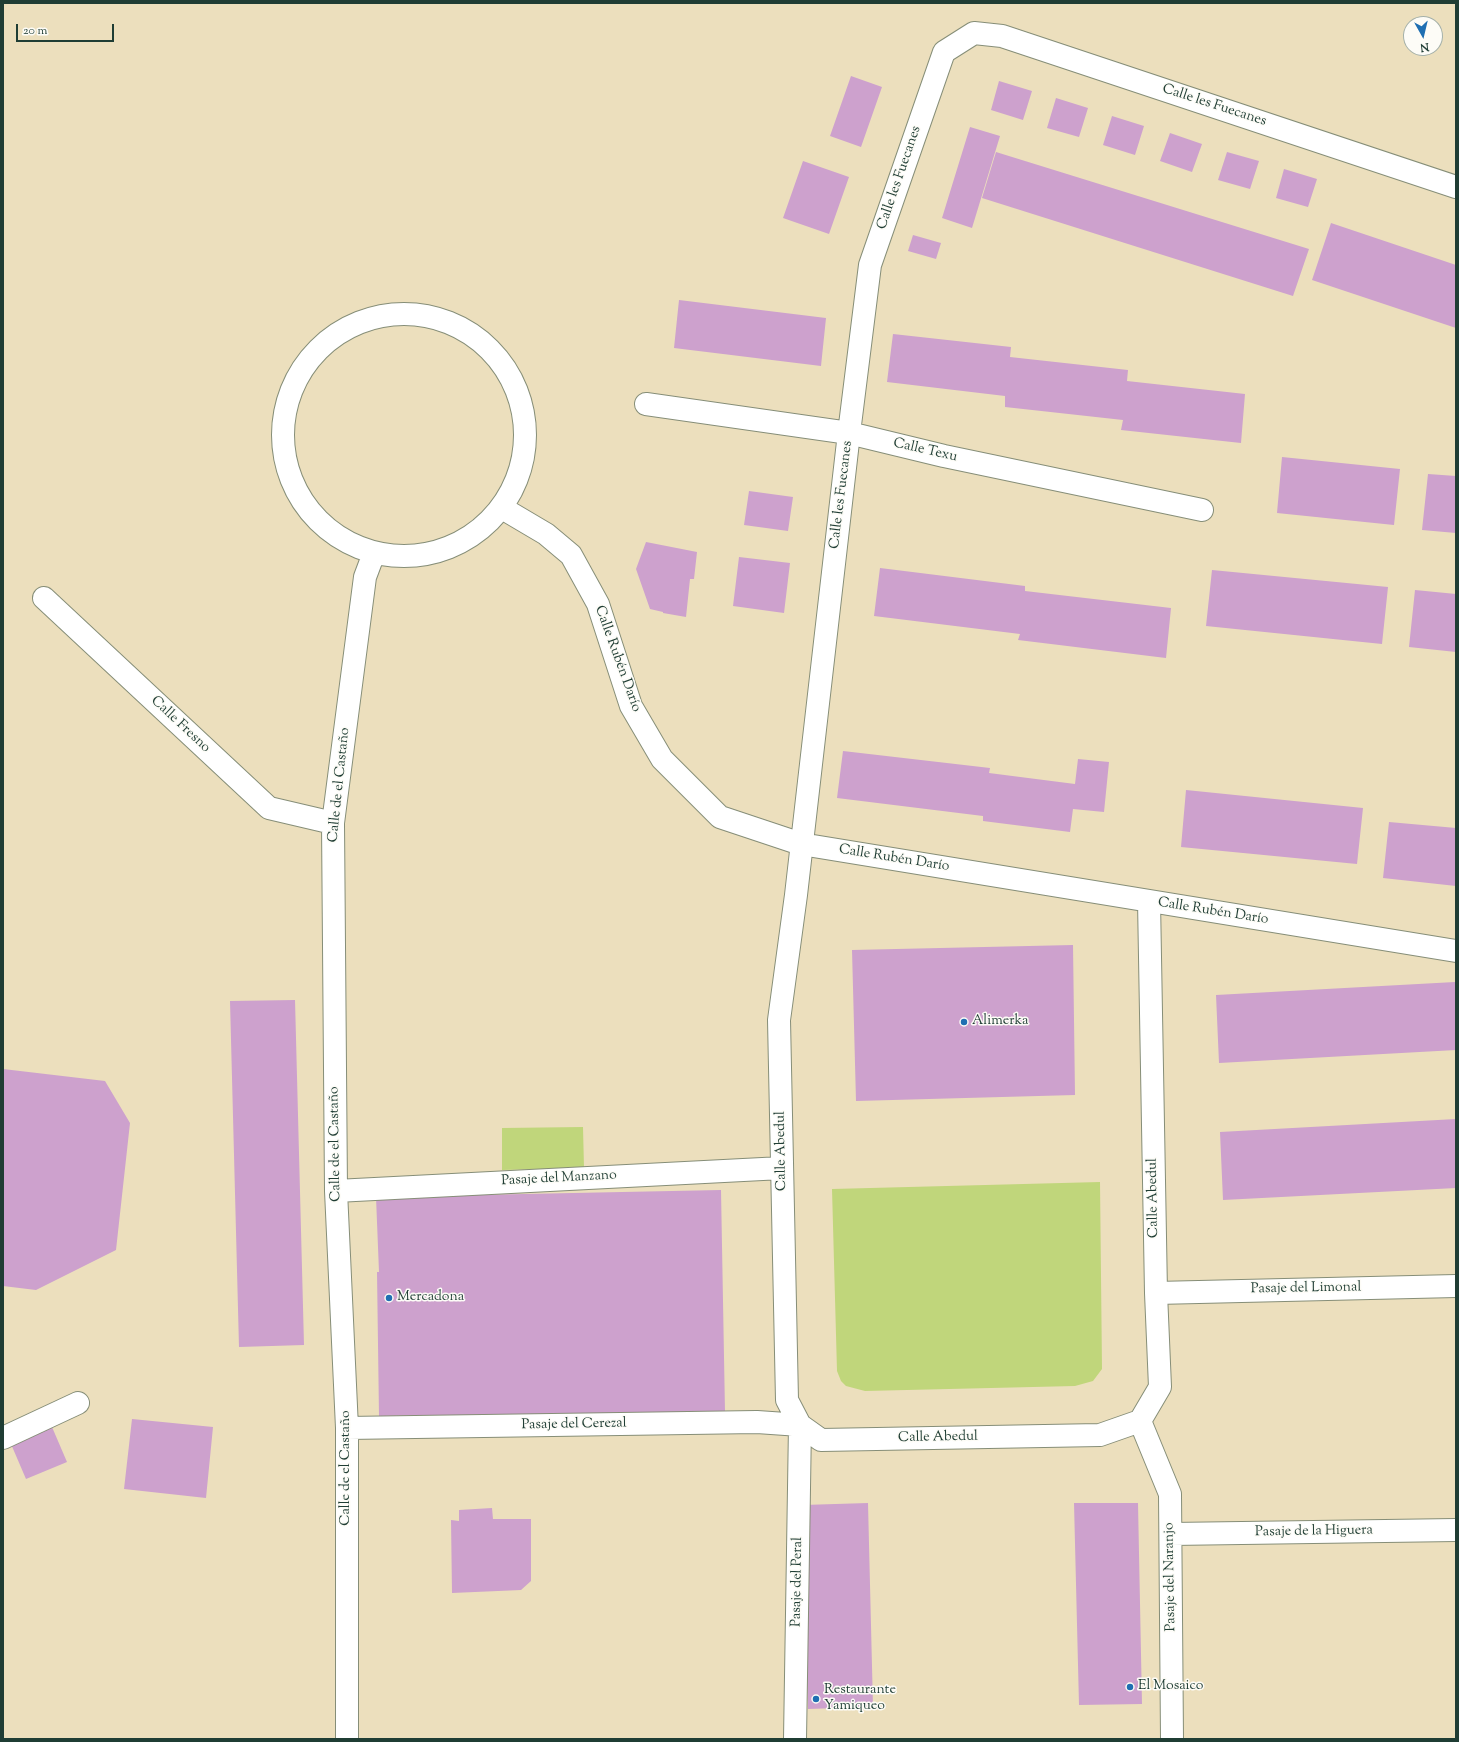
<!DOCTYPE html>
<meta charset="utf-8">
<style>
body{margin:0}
#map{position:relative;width:1459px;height:1742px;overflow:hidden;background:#ecdfbd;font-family:"Sorts Mill Goudy",serif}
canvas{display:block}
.frame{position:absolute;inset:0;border:4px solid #1f3d34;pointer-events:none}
.north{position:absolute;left:1403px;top:16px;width:40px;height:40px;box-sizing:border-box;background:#fdfcf7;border:1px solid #a4b0a9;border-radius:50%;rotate:172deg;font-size:11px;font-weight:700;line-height:16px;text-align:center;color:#1f3d34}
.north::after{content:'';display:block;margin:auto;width:14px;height:18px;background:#1f6fb2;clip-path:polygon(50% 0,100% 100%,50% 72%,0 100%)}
.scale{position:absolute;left:16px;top:24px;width:98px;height:18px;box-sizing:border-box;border:2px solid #1f3d34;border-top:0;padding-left:5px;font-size:12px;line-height:14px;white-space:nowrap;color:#1f3d34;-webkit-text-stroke:3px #fdfcf7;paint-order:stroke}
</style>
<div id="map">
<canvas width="1459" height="1742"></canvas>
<div class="frame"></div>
<div class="north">N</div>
<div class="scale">20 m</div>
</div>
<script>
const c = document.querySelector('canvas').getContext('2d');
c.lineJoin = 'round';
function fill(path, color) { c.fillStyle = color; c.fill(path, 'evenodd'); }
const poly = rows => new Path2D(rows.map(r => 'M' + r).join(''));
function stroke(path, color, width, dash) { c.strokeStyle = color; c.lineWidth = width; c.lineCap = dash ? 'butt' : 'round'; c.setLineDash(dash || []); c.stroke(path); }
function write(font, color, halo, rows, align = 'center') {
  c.font = font + ' "Sorts Mill Goudy",serif'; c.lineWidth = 3; c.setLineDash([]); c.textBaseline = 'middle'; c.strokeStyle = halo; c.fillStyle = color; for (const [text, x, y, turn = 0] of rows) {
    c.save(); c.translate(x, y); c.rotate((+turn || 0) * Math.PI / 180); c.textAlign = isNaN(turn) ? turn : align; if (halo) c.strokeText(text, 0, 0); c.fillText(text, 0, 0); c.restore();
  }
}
const green = poly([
 [583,1127,584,1168,502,1170,502,1128],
 [1100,1182,1102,1369,1093,1381,1075,1386,865,1391,846,1386,841,1381,837,1371,832,1189]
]);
const building = poly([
 [851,76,882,87,861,147,830,136],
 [999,81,1032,91,1023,120,991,110],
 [1056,98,1088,108,1079,137,1047,128],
 [1112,116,1144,126,1135,155,1103,145],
 [970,127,1000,136,972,228,942,218],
 [1170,133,1202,144,1192,172,1160,161],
 [996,152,1309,249,1293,296,982,198],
 [1227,152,1259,161,1250,189,1218,180],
 [803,161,849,177,829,234,783,218],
 [1284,169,1317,179,1308,207,1276,198],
 [1331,223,1456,265,1456,328,1312,280],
 [913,235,941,243,936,259,908,251],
 [679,300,826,318,821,366,674,348],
 [893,334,1011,347,1010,357,1128,370,1127,381,1245,394,1241,443,1121,430,1123,420,1005,407,1005,396,887,382],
 [1282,457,1400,469,1394,525,1277,513],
 [1428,474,1456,476,1456,533,1422,530],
 [749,491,793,497,788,531,744,525],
 [646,542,697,552,694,579,690,579,686,617,663,613,663,612,650,609,636,569],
 [739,557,790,563,784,613,733,606],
 [880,568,1025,586,1025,591,1171,608,1166,658,1018,640,1020,634,874,616],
 [1212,570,1388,587,1382,644,1206,626],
 [1415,590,1456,594,1456,652,1409,647],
 [843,751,990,768,989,773,1075,784,1078,759,1109,762,1104,812,1073,809,1070,832,983,821,983,816,837,798],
 [1186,790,1363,808,1357,864,1181,847],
 [1389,822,1456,828,1456,886,1383,878],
 [1073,945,1075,1095,856,1101,852,950],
 [1455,982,1456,1050,1219,1063,1216,995],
 [295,1000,304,1345,239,1347,230,1001],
 [3,1069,105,1081,130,1123,116,1250,36,1290,3,1286],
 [1456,1119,1456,1188,1223,1200,1220,1132],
 [721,1190,725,1412,379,1416,377,1272,379,1272,376,1197],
 [132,1419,213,1427,206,1498,124,1489],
 [52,1427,67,1462,26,1479,11,1444],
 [868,1503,873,1707,808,1709,803,1505],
 [1074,1503,1138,1503,1142,1704,1079,1705],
 [492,1508,493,1519,531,1519,531,1581,521,1590,452,1593,451,1520,459,1521,459,1510]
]);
const street = poly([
 '283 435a121 121 0 1 1 242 0a121 121 0 1 1-242 0Z',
 [646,404,849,433,944,456,1202,510],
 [502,508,546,534,571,555,598,604,631,706,662,759,720,817,801,844,1456,951],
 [44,598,269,808,333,823],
 [1149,901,1156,1293,1160,1387,1140,1421,1100,1435,821,1440,800,1425,787,1400,779,1020,796,895,849,433,870,265,944,52,974,33,1002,36,1456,187],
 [336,1191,782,1168],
 [1156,1293,1456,1286],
 [1140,1421,1170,1494,1172,1739],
 [347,1428,757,1422,800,1425,795,1739],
 [3,1438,78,1403],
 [1171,1534,1456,1530],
 [347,1739,347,1428,336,1191,333,823,365,577,374,553]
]);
const markers = [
 [964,1022,4,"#1f6fb2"],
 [389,1298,4,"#1f6fb2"],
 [1130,1687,4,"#1f6fb2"],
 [816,1699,4,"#1f6fb2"]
];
const streetNames = [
 ["Calle les Fuecanes",1214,106,18],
 ["Calle les Fuecanes",900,178,-71],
 ["Calle Texu",925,451,13],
 ["Calle les Fuecanes",842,495,-83],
 ["Calle Rubén Darío",617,659,70],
 ["Calle Fresno",180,725,43],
 ["Calle de el Castaño",340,785,-84],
 ["Calle Rubén Darío",894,859,9],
 ["Calle Rubén Darío",1213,912,9],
 ["Calle de el Castaño",336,1144,-91],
 ["Calle Abedul",782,1151,-91],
 ["Pasaje del Manzano",559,1179,-3],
 ["Calle Abedul",1154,1198,-91],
 ["Pasaje del Limonal",1306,1289,-1],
 ["Pasaje del Cerezal",574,1425,-1],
 ["Calle Abedul",938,1438,-1],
 ["Calle de el Castaño",347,1468,-90],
 ["Pasaje de la Higuera",1314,1532,-1],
 ["Pasaje del Naranjo",1171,1577,-91],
 ["Pasaje del Peral",798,1582,-89]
];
const poiNames = [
 ["Alimerka",972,1022],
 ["Mercadona",397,1298],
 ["El Mosaico",1138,1687],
 ["Restaurante",824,1691],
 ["Yamiqueo",824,1707]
];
fill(green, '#c0d67b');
fill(building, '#cda1cd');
stroke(street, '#868e78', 24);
stroke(street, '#fff', 22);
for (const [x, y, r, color] of markers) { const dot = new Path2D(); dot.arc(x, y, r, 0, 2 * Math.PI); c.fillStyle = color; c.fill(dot); stroke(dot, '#fdfcf7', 1.5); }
write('14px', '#1f3d34', '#fdfcf7', streetNames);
write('14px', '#1f3d34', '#fdfcf7', poiNames, 'left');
</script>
